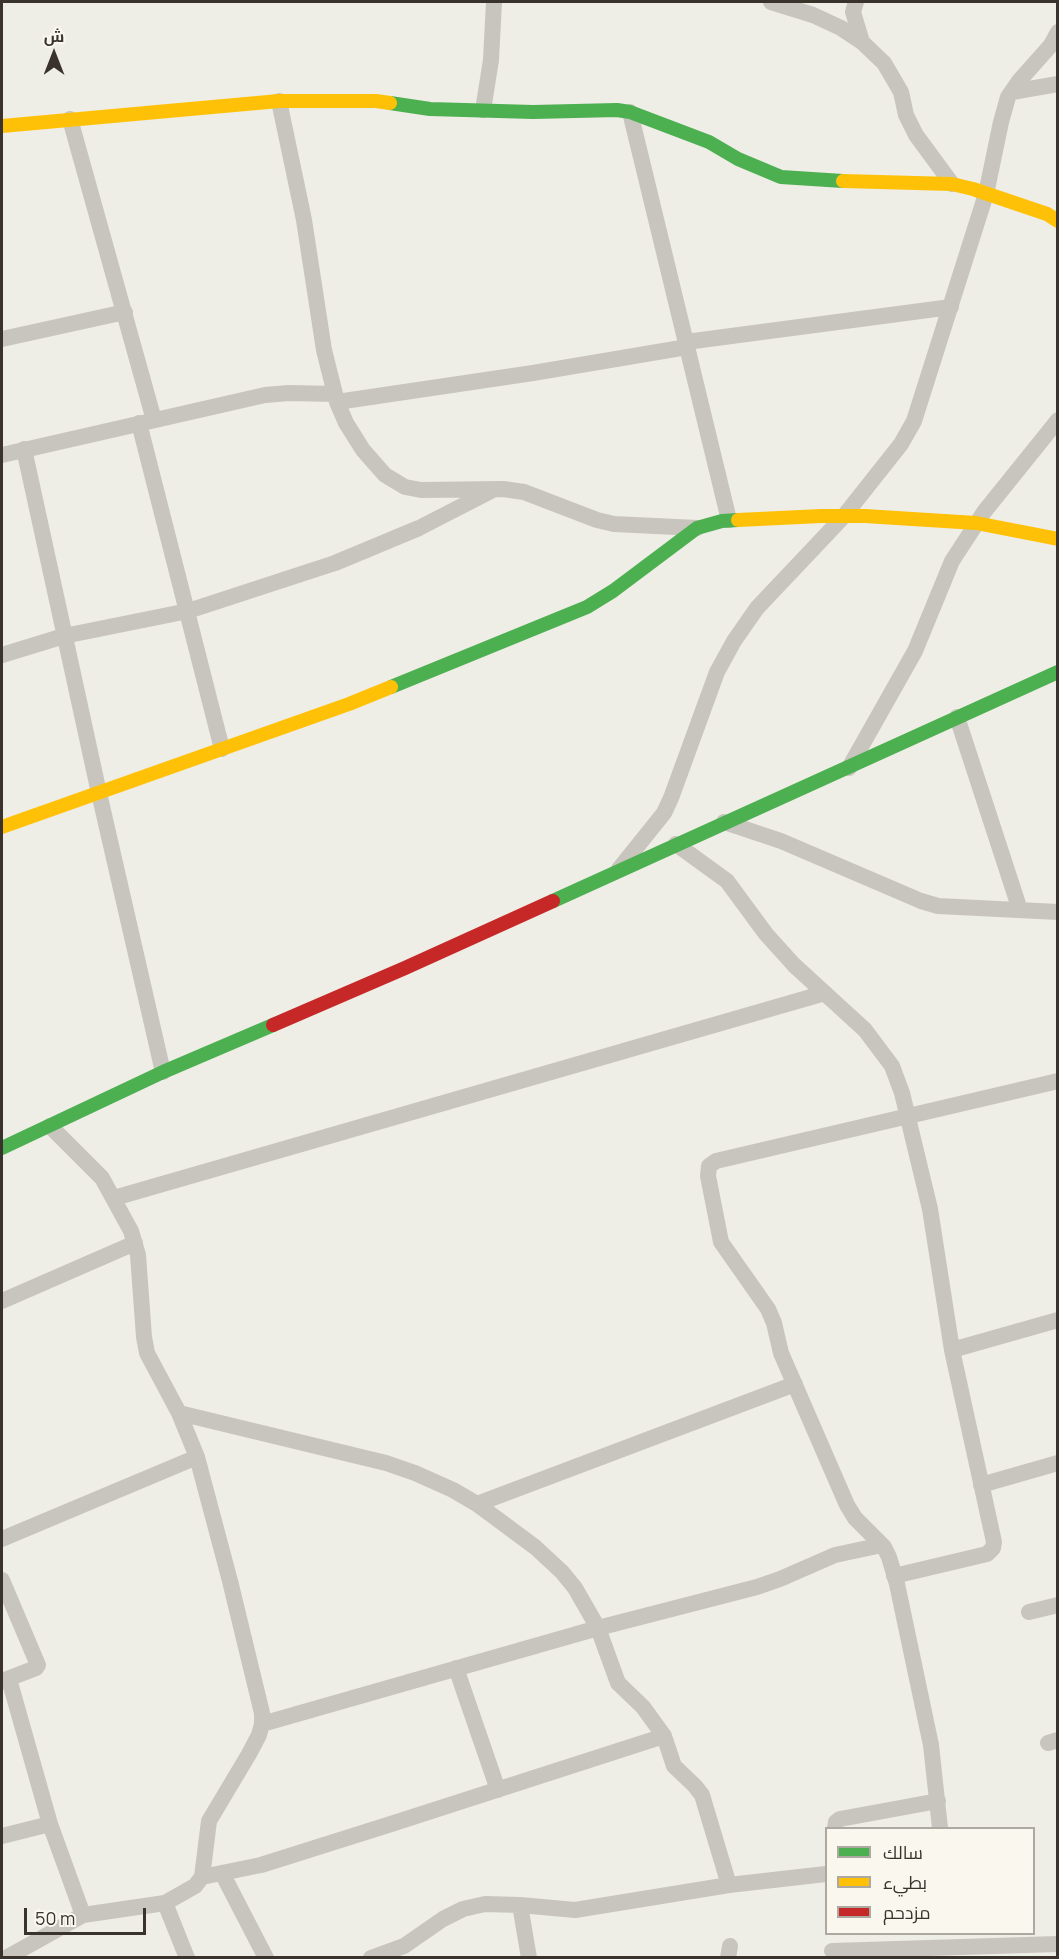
<!DOCTYPE html>
<meta charset="utf-8">
<style>
body{margin:0}
#map{position:relative;width:1059px;height:1959px;overflow:hidden;background:#eeede6;font-family:Manrope,Cairo,sans-serif}
canvas{display:block}
.frame{position:absolute;inset:0;border:3px solid #39332c;pointer-events:none}
.legend{position:absolute;left:825px;top:1827px;width:210px;height:108px;box-sizing:border-box;background:#faf7ef;border:2px solid #ada9a1;margin:0;padding:8px 10px;list-style:none;font-size:18px;color:#39332c}
.legend li{display:flex;align-items:center;gap:12px;height:30px}
.legend b{width:30px;border:2px solid #ada9a1}
.north{position:absolute;left:24px;top:24px;width:60px;height:60px;-webkit-text-stroke:4px #faf7ef;paint-order:stroke;rotate:0deg;font-size:16px;font-weight:700;line-height:24px;text-align:center;color:#39332c}
.north::after{content:'';display:block;margin:auto;width:21px;height:27px;background:#39332c;clip-path:polygon(50% 0,100% 100%,50% 72%,0 100%)}
.scale{position:absolute;left:24px;top:1908px;width:122px;height:27px;box-sizing:border-box;border:3px solid #39332c;border-top:0;padding-left:8px;font-size:18px;line-height:21px;white-space:nowrap;color:#39332c;-webkit-text-stroke:4px #faf7ef;paint-order:stroke}
</style>
<div id="map">
<canvas width="1059" height="1959"></canvas>
<div class="frame"></div>
<ul class="legend">
<li><b style="height:8px;background:#4caf50"></b>سالك</li>
<li><b style="height:8px;background:#ffc107"></b>بطيء</li>
<li><b style="height:8px;background:#c62828"></b>مزدحم</li>
</ul>
<div class="north">ش</div>
<div class="scale">50 m</div>
</div>
<script>
const c = document.querySelector('canvas').getContext('2d');
c.lineJoin = 'round';
const poly = rows => new Path2D(rows.map(r => 'M' + r).join(''));
function stroke(path, color, width, dash) { c.strokeStyle = color; c.lineWidth = width; c.lineCap = dash ? 'butt' : 'round'; c.setLineDash(dash || []); c.stroke(path); }
const street = poly([
 [771,2,813,15,841,28,862,42,884,63,901,92,906,115,916,135,952,184],
 [856,2,853,12,862,42],
 [1012,92,1058,84],
 [279,101,304,220,324,350,337,402,346,423,363,450,385,475,405,487,421,490,503,489,524,492,597,520,614,524,697,528],
 [483,110,491,60,494,2],
 [630,112,729,520],
 [70,119,154,420],
 [2,339,125,312],
 [686,342,951,307],
 [337,402,533,373,687,347],
 [139,423,222,749],
 [24,449,99,793,163,1072],
 [2,455,265,395,289,393,335,394],
 [2,655,64,636,188,611,335,563,419,528,491,491],
 [957,717,1020,910],
 [849,768,915,651,952,561,984,512,1058,420],
 [724,822,781,841,921,901,938,906,1058,912],
 [676,844,727,881,766,934,794,965,865,1030,892,1066,902,1093,930,1209,952,1350,994,1542,993,1548,987,1554,894,1576],
 [619,869,664,813,671,798,717,672,734,641,757,608,844,516,901,444,914,421,986,194,1001,122,1008,97,1019,81,1051,45,1058,32],
 [114,1198,825,993],
 [2,1301,135,1243],
 [952,1350,1058,1320],
 [179,1413,386,1463,415,1473,453,1490,477,1504,535,1547,562,1572,575,1588,598,1628,618,1683,643,1707,664,1736,674,1766,695,1786,702,1795,729,1885],
 [981,1485,1058,1463],
 [477,1504,795,1384],
 [2,1539,197,1457],
 [2,1580,38,1665,36,1668,2,1681],
 [1029,1612,1058,1605],
 [456,1668,498,1790],
 [9,1679,50,1824,83,1915],
 [262,1724,598,1628,757,1587,780,1579,835,1555,882,1545],
 [1048,1743,1058,1740],
 [835,1828,836,1822,840,1819,938,1801],
 [940,1828,931,1745,897,1584,889,1557,884,1547,855,1518,847,1505,781,1353,774,1323,768,1309,721,1242,708,1176,709,1166,716,1161,1058,1081],
 [2,1836,50,1824],
 [222,1873,266,1958],
 [202,1877,261,1865,391,1824,664,1736],
 [165,1903,187,1958],
 [520,1905,529,1958],
 [832,1951,1058,1944],
 [6,1958,83,1915,165,1903,195,1886,202,1877,209,1821,249,1754,259,1735,262,1724,262,1713,230,1581,197,1457,179,1413,147,1353,144,1337,138,1255,131,1231,102,1178,50,1126],
 [371,1958,404,1946,443,1919,463,1909,485,1904,520,1905,575,1910,729,1885,826,1874],
 [728,1958,730,1946]
]);
const fast = poly([
 [390,103,430,109,533,112,617,110,630,112,709,142,738,159,781,177,843,181],
 [391,687,587,607,613,591,697,528,722,521,738,520],
 [553,901,1058,672],
 [2,1148,163,1072,273,1025]
]);
const slow = poly([
 [2,126,279,101,376,101,390,103],
 [843,181,952,184,973,189,1047,214,1058,221],
 [738,520,821,516,865,516,976,523,1058,539],
 [2,827,349,704,391,687]
]);
const jam = poly([
 [273,1025,405,968,553,901]
]);
stroke(street, '#c8c5be', 16);
stroke(fast, '#4caf50', 14);
stroke(slow, '#ffc107', 14);
stroke(jam, '#c62828', 14);
</script>
